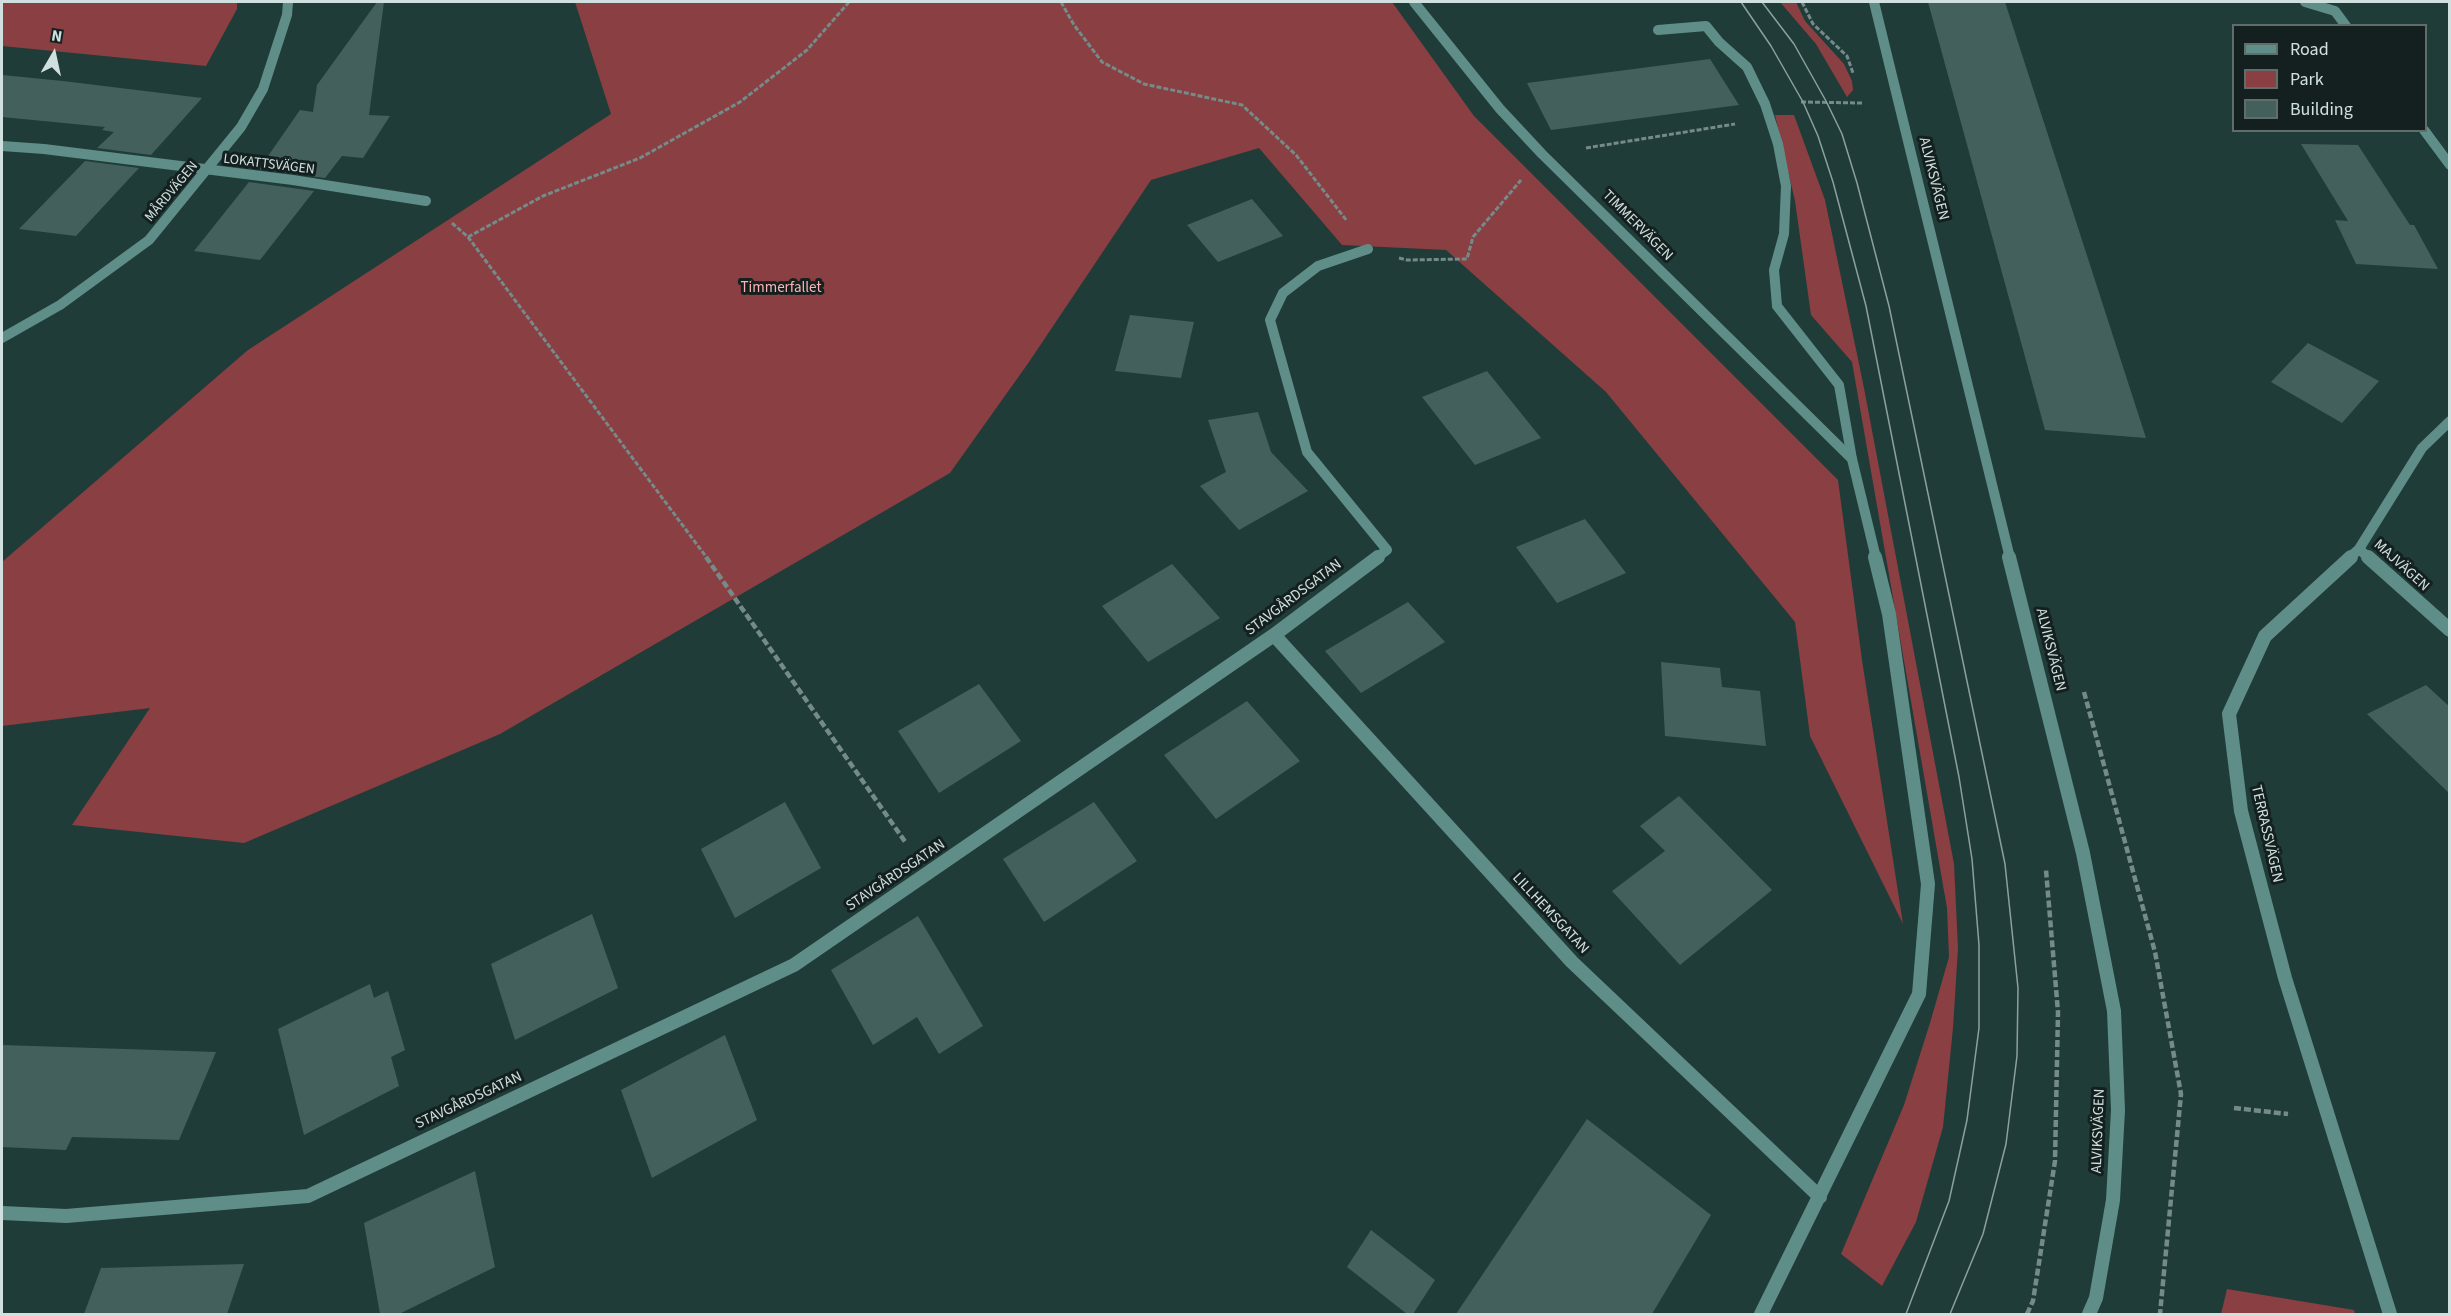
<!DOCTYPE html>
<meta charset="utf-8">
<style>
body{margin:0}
#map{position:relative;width:2451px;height:1316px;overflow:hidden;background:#203c39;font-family:"Source Sans 3",sans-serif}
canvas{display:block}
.frame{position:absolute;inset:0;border:3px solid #d0e0de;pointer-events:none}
.legend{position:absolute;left:2232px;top:24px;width:195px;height:108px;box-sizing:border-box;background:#14201f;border:2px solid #5f6d6b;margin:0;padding:8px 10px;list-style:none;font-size:18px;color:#d0e0de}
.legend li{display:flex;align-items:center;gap:12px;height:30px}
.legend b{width:30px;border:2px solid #5f6d6b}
.north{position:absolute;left:24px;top:24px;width:60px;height:60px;-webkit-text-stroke:4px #14201f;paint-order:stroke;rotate:9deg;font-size:16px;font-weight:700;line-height:24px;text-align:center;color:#d0e0de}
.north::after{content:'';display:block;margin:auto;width:21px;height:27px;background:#d0e0de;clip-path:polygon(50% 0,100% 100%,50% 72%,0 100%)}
</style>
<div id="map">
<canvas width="2451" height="1316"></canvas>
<div class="frame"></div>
<ul class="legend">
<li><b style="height:8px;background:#5f8e89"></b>Road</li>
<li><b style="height:16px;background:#8a3f42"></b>Park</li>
<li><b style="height:16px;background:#44605d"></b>Building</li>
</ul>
<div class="north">N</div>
</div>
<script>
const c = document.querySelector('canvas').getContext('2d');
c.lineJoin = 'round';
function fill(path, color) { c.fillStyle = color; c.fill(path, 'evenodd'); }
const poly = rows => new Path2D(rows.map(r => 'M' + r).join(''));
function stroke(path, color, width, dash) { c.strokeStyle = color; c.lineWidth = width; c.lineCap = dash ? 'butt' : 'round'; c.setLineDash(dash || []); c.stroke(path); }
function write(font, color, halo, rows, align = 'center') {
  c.font = font + ' "Source Sans 3",sans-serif'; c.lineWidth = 6; c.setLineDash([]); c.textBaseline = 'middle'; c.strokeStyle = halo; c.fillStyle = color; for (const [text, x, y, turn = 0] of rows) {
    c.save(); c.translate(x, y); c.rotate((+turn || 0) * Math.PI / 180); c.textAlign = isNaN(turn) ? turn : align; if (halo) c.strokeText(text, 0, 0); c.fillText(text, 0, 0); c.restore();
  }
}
const green = poly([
 [2,2,237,2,237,9,206,66,2,46],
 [575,2,1392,2,1474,116,1838,480,1862,660,1903,924,1810,736,1795,622,1606,392,1446,250,1342,245,1259,148,1151,180,1029,362,950,473,500,734,244,843,72,825,150,708,2,726,2,562,248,350,611,114],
 [1780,2,1796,2,1805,21,1844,64,1852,81,1853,90,1847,97,1816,44],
 [1775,115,1794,115,1825,200,1864,388,1954,864,1958,948,1953,1028,1943,1127,1916,1222,1882,1286,1841,1254,1904,1105,1930,1023,1949,957,1947,908,1852,362,1811,315,1795,201],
 [2227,1289,2354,1310,2355,1314,2221,1314]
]);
const building = poly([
 [377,2,384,2,369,115,390,116,363,158,342,156,325,178,259,169,300,110,313,112,317,85],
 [1928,2,2005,2,2146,438,2045,430],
 [1710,59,1739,105,1551,130,1527,83],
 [2,75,63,81,202,98,151,155,97,148,114,132,102,130,105,127,2,117],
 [2301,144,2358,145,2410,225,2414,225,2438,269,2356,264,2335,220,2348,221],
 [85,161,139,168,76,236,19,229],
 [249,182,314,191,260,260,194,251],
 [1252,199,1283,236,1218,262,1187,225],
 [1130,315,1194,322,1181,378,1115,371],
 [2308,343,2379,381,2342,423,2271,382],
 [1487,371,1541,438,1475,465,1422,397],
 [1258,412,1271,452,1308,491,1239,530,1200,486,1226,472,1208,420],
 [1585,519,1626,573,1557,603,1516,547],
 [1172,564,1220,618,1148,662,1102,606],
 [1408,602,1445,642,1361,693,1325,651],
 [1661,662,1720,668,1722,687,1760,691,1766,746,1665,736],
 [979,684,1021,741,939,793,898,731],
 [2426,685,2450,707,2450,794,2367,714],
 [1247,701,1300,761,1216,819,1164,755],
 [1679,796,1772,890,1680,965,1612,891,1665,851,1640,826],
 [785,802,821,868,735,918,701,849],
 [1094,802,1137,861,1044,922,1003,859],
 [592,914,618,988,515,1040,491,964],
 [918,916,983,1026,939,1054,917,1017,873,1045,831,970],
 [370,984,374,998,388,991,405,1050,391,1057,399,1086,304,1135,278,1029],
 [725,1035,757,1120,652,1178,621,1090],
 [2,1045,216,1052,179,1140,72,1137,66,1150,2,1147],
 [1587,1119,1711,1215,1652,1314,1456,1314],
 [475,1171,495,1267,399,1314,380,1314,364,1223],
 [1371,1230,1435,1280,1413,1314,1407,1314,1347,1267],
 [244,1264,227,1314,84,1314,101,1268]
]);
const pathFar1 = poly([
 [1061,2,1074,25,1102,62,1144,84,1242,105,1296,155,1347,221],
 [1802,2,1813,24,1847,56,1853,73],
 [1801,102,1862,103],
 [1586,148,1735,124],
 [452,223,468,237,707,558],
 [468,237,543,196,640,158,740,102,807,50,849,2],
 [1399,258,1407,260,1467,259,1473,237,1521,180]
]);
const path = poly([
 [706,557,906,843],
 [2084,692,2155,952,2181,1094,2160,1314],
 [2234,1108,2288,1114],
 [2027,1314,2033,1301,2055,1161,2058,1012,2046,870]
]);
const service = poly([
 [1658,30,1706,26,1719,42,1747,67,1765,104,1778,144,1786,186,1784,234,1774,270,1777,306,1839,385,1852,459]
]);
const minorFar1 = poly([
 [1414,2,1500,109,1542,154,1852,459,1876,558],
 [2305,2,2335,11,2346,26],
 [2424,130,2450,165],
 [2,146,44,149,293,180,426,201],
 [1368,249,1318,266,1283,293,1270,320,1307,452,1387,550,1376,558],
 [2,338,60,305,149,240,241,127,263,89,287,15,288,2],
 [2359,549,2369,558],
 [2349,558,2359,549,2422,448,2450,421]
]);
const minor = poly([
 [2351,557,2265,636,2229,714,2241,811,2285,978,2390,1314],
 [2368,557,2450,630],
 [1274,635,1572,962,1820,1197],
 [2,1213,66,1216,308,1196,794,965,1274,635,1378,557],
 [1761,1314,1919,994,1928,884,1889,614,1875,557]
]);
const tertiaryFar1 = poly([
 [1874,2,2010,558]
]);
const tertiary = poly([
 [2009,557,2083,853,2114,1011,2118,1110,2113,1200,2096,1298,2089,1314]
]);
const tram = poly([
 [1741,2,1771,46,1803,102,1818,136,1833,182,1866,306,1959,777,1972,859,1979,945,1979,1028,1967,1120,1949,1201,1906,1314],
 [1762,2,1794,44,1826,101,1842,134,1857,183,1889,306,2005,864,2018,988,2017,1056,2006,1144,1983,1234,1950,1314]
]);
const farStreetnames = [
 ["LOKATTSVÄGEN",269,165,7],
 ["MÅRDVÄGEN",172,192,-50]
];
const streetNames = [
 ["ALVIKSVÄGEN",1933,179,76],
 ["TIMMERVÄGEN",1637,226,45],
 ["MAJVÄGEN",2401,566,42],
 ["STAVGÅRDSGATAN",1294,598,-37],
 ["ALVIKSVÄGEN",2050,650,76],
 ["TERRASSVÄGEN",2266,834,77],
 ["STAVGÅRDSGATAN",896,876,-34],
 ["LILLHEMSGATAN",1550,914,47],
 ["STAVGÅRDSGATAN",469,1101,-25],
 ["ALVIKSVÄGEN",2099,1131,-88]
];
const parkNames = [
 ["Timmerfallet",781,289]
];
fill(green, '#8a3f42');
fill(building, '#44605d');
stroke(pathFar1, '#758b89', 3, [5, 2]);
stroke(path, '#758b89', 4.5, [7, 3]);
stroke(service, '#5f8e89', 10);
stroke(minorFar1, '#5f8e89', 10);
stroke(minor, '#5f8e89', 14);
stroke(tertiaryFar1, '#5f8e89', 10);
stroke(tertiary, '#5f8e89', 14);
stroke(tram, '#8ca19f', 1.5);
write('14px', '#d0e0de', '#14201f', farStreetnames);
write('15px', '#d0e0de', '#14201f', streetNames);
write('15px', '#feb4b3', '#14201f', parkNames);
</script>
